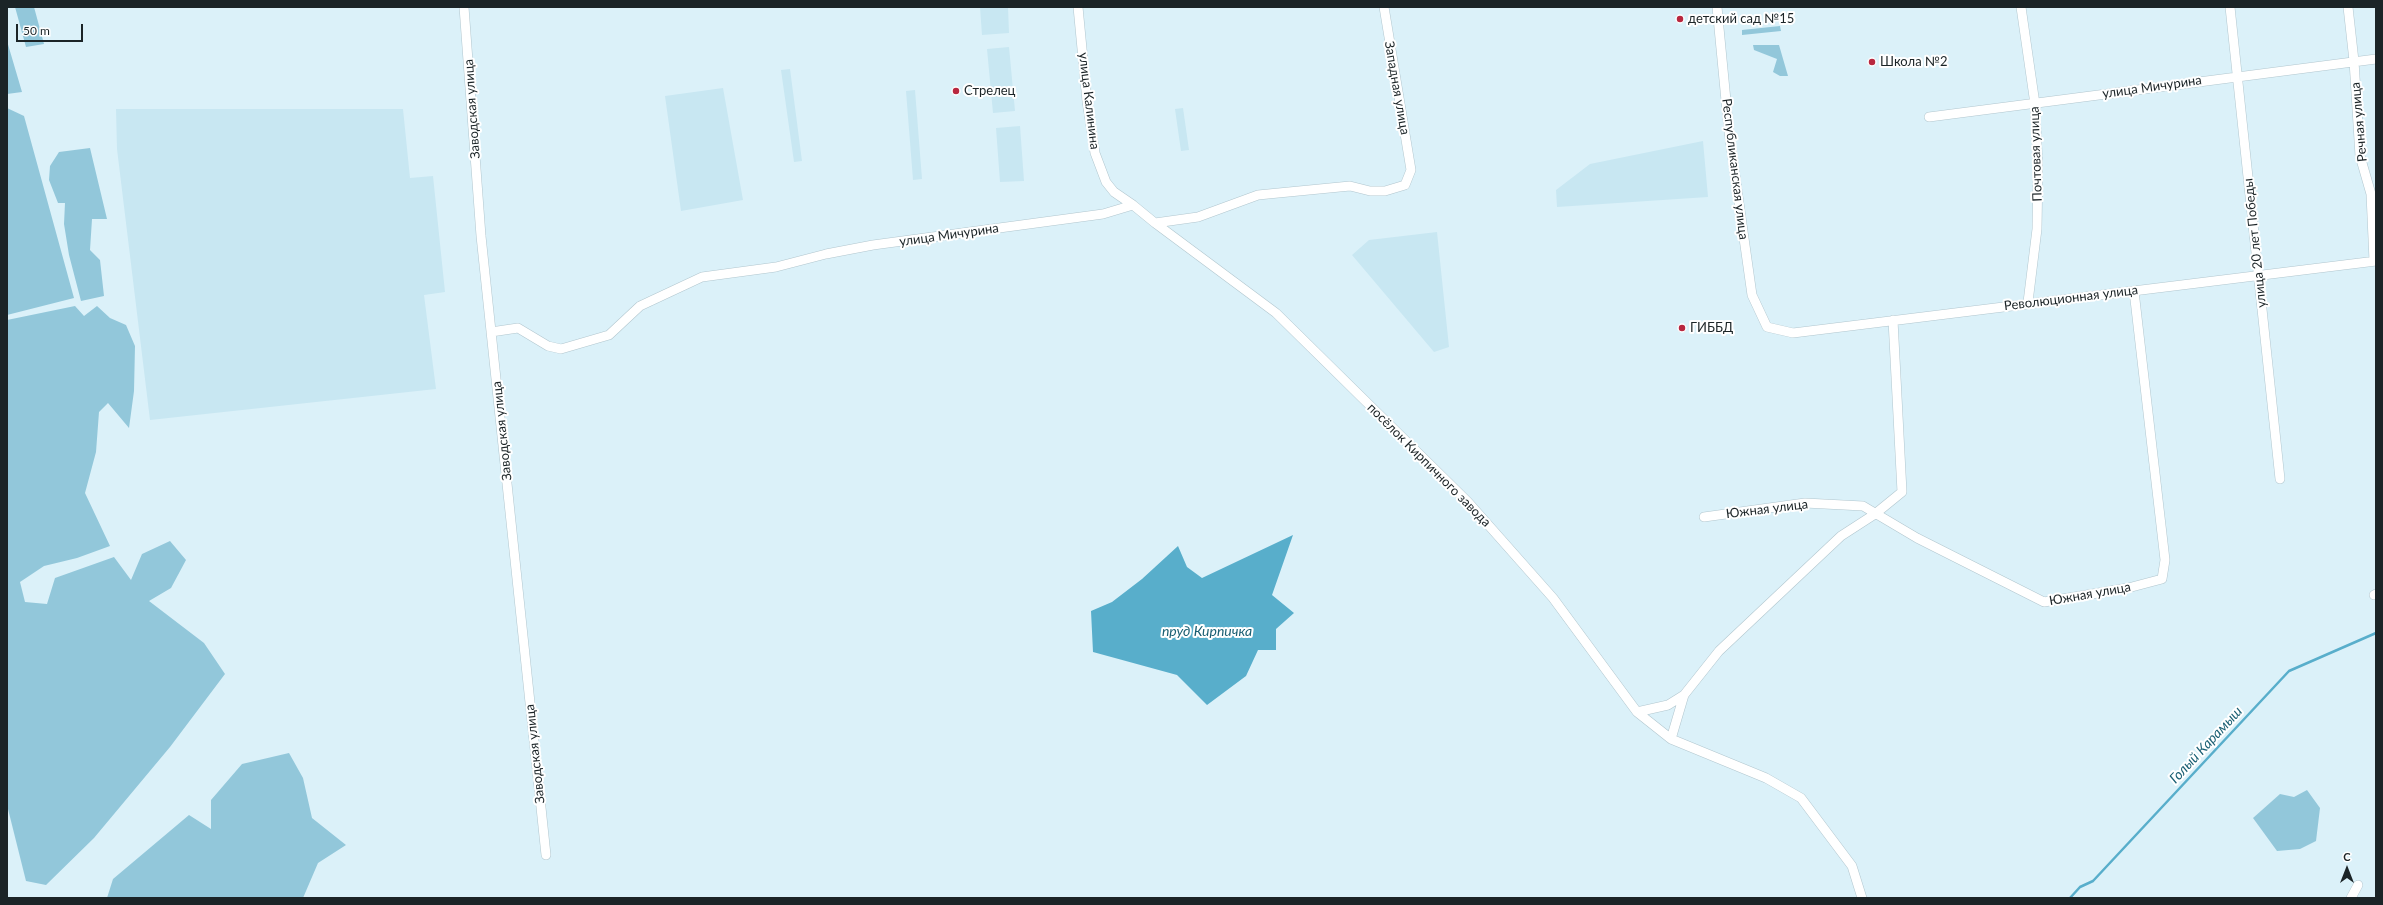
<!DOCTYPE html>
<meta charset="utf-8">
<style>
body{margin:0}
#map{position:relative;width:2383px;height:905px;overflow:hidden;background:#dbf1f9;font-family:Lato,sans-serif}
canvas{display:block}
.frame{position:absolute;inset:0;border:8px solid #1b2427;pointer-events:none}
.north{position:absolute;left:2327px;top:849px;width:40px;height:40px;-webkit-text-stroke:3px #fff;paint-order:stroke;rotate:0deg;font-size:11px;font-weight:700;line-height:16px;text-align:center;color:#1b2427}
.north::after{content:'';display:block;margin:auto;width:14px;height:18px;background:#1b2427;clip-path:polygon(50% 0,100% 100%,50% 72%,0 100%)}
.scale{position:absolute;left:16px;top:24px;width:67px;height:18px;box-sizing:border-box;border:2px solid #1b2427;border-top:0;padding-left:5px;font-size:12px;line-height:14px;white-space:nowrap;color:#1b2427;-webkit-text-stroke:3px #fff;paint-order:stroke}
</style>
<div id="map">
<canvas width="2383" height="905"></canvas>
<div class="frame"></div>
<div class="north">С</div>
<div class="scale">50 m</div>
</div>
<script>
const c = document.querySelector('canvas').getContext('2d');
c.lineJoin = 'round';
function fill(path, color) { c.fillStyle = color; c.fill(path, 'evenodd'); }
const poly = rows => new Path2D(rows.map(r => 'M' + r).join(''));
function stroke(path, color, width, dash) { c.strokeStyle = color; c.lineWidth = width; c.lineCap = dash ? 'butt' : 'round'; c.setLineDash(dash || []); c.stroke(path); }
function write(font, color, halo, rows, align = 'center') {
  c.font = font + ' Lato,sans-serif'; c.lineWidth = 4; c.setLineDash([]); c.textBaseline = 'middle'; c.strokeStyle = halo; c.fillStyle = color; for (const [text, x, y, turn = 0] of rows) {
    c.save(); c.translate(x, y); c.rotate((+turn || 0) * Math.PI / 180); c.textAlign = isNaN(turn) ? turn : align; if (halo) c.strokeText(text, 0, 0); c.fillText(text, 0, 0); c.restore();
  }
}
const built = poly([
 [980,7,1008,7,1009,33,982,35],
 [1009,47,1015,111,993,113,987,49],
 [790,69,802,161,794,162,781,70],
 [723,88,743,200,681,211,665,96],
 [915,90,922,179,913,180,906,91],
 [1183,108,1189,150,1181,151,1175,109],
 [116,109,403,109,410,178,433,176,445,292,424,295,436,389,150,420,117,149],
 [1020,126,1024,181,1000,182,996,128],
 [1703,141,1708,197,1557,207,1556,190,1590,164],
 [1437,232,1449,347,1434,352,1352,255,1369,240]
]);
const green = poly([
 [15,7,34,7,44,44,26,47],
 [1780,26,1781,31,1742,35,1742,30],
 [7,41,22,92,7,94],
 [1753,45,1779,45,1788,76,1780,76,1773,72,1777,59,1754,50],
 [7,108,24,116,74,298,7,315],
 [90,148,107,219,92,219,90,250,100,260,104,296,81,301,69,255,64,224,65,203,58,203,49,180,50,166,59,152],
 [75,306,84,316,97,306,110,318,126,325,135,346,134,391,129,428,108,403,99,412,96,452,85,493,110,546,77,558,44,566,20,582,25,602,47,604,55,578,114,557,131,580,142,554,170,541,186,560,171,588,149,601,204,643,225,674,170,747,94,838,46,885,26,881,7,805,7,320],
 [289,753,303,778,312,818,346,845,318,863,303,898,107,898,113,879,189,815,211,829,211,800,242,764],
 [2307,790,2320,808,2316,841,2300,849,2277,851,2253,818,2280,794,2294,797]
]);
const water = poly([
 [1293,535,1272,595,1294,613,1276,629,1276,650,1258,650,1246,676,1207,705,1177,675,1093,652,1091,611,1112,602,1142,579,1178,546,1187,567,1202,578]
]);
const stream = poly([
 [2070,898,2080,887,2093,881,2289,671,2376,633]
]);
const minor = poly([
 [464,7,481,236,546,855],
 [1078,7,1087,101,1095,153,1106,182,1114,192,1133,205],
 [1717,7,1729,132,1752,295,1767,327,1793,333,2376,261],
 [2021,7,2035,104,2038,166,2037,229,2028,302],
 [2230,7,2280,479],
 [2348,7,2354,61,2360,156,2371,194,2374,261],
 [1929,117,2376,59],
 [1155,223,1276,313,1468,502,1553,598,1637,712,1671,739,1766,778,1801,798,1852,866,1862,898],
 [491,332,518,328,548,346,561,349,609,335,640,306,702,277,776,267,826,254,873,245,1103,214,1133,205,1155,223,1198,217,1258,195,1350,186,1370,191,1385,191,1405,185,1411,170,1384,7],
 [1704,517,1805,503,1863,506,1917,538,2044,602,2128,588,2162,579,2165,560,2134,291],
 [2374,595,2376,594],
 [1637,712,1668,705,1684,695],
 [1671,739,1684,695,1719,651,1841,536,1875,514,1902,492,1893,320],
 [2351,898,2358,885]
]);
const markers = [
 [1680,19,4,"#b8273f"],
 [1872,62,4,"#b8273f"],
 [956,91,4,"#b8273f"],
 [1682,328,4,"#b8273f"]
];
const poiNames = [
 ["детский сад №15",1688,19],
 ["Школа №2",1880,62],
 ["Стрелец",964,91],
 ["ГИББД",1690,328]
];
const streetNames = [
 ["улица Мичурина",2152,87,-8],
 ["Западная улица",1397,88,80],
 ["улица Калинина",1089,101,83],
 ["Заводская улица",472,109,-94],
 ["Речная улица",2359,122,-95],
 ["Почтовая улица",2036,154,-92],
 ["Республиканская улица",1735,169,83],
 ["улица Мичурина",949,235,-8],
 ["улица 20 лет Победы",2255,243,-96],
 ["Революционная улица",2071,298,-7],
 ["Заводская улица",502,431,-96],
 ["посёлок Кирпичного завода",1429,465,45],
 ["Южная улица",1767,509,-7],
 ["Южная улица",2090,594,-10],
 ["Заводская улица",535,754,-96]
];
const waterNames = [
 ["пруд Кирпичка",1207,631],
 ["Голый Карамыш",2206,745,-47]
];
fill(built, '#c8e7f2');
fill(green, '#92c7da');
fill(water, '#58aecb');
stroke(stream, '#58aecb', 2.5);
stroke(minor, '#b1c6ce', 10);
stroke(minor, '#fff', 9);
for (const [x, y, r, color] of markers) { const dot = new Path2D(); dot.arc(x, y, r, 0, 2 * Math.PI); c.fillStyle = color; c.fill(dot); stroke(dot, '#fff', 1.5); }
write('13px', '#1b2427', '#fff', poiNames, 'left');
write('13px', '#1b2427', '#fff', streetNames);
write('italic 14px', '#1a5f73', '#fff', waterNames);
</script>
